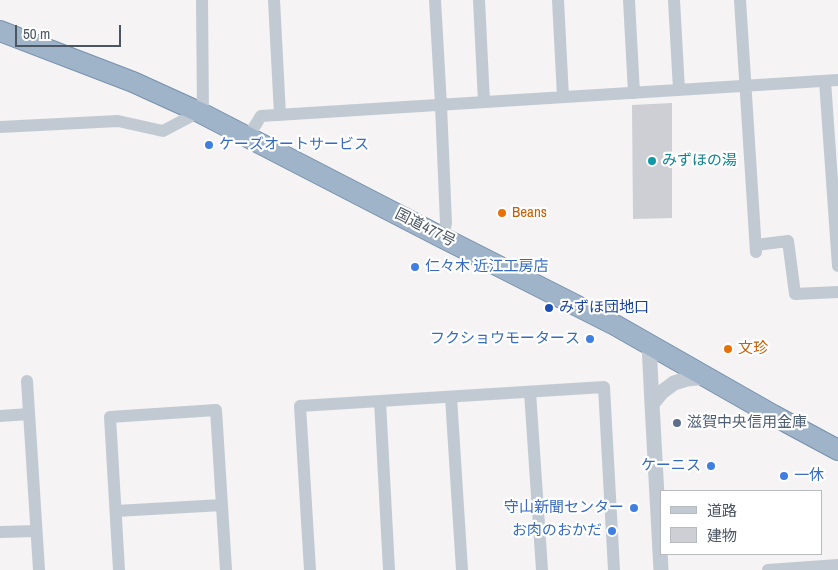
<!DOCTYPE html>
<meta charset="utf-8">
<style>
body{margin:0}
#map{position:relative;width:838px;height:570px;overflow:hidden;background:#f5f3f3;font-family:"Archivo Narrow","Noto Sans JP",sans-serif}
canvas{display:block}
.legend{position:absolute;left:660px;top:490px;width:162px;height:65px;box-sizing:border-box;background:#fff;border:1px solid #b7bbc0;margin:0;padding:6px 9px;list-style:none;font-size:15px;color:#4a5661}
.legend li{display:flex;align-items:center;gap:10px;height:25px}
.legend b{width:25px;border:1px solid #b7bbc0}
.scale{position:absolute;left:15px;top:25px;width:106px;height:22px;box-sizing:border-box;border:2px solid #4a5661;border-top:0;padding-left:6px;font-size:15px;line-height:18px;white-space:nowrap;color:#4a5661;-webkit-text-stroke:4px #fff;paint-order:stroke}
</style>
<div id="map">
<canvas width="838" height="570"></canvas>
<ul class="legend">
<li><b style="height:6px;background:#c1cad2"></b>道路</li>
<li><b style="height:14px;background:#cdcfd5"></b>建物</li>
</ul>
<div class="scale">50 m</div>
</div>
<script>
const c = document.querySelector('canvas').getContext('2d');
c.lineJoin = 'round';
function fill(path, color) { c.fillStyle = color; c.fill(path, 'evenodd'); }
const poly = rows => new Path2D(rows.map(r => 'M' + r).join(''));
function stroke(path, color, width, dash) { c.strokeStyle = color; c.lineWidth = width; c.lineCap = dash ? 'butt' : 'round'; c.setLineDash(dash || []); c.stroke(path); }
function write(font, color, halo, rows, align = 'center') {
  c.font = font + ' "Archivo Narrow","Noto Sans JP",sans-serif'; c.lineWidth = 4.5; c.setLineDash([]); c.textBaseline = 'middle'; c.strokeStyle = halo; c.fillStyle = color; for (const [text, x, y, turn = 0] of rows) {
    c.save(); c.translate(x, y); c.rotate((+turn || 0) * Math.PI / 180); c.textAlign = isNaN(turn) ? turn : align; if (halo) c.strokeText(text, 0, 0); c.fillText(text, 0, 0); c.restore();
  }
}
const building = poly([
 [672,103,672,218,633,219,632,105]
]);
const minor = poly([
 [202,0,203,114],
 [274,0,280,115],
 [435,0,441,105,446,223,443,238],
 [479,0,484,102],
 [558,0,563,97],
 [629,0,634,93],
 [674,0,679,90],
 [740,0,756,252],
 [825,81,838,266],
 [0,127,118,121,163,131,199,112],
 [248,137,261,116,838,80],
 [756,245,788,241,795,294,838,292],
 [27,381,39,570],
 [530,392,542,570],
 [451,397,462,570],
 [380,401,389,570],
 [0,416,29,414],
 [116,511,222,505],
 [0,532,36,531],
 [119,570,110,417,216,410,226,570],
 [310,570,300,406,604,387,614,570],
 [768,570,838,565]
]);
const tertiary = poly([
 [649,344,652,404,662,392,674,383,687,379,707,377],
 [652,404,661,570]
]);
const trunk = poly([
 [0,31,133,82,199,112,443,238,615,325,773,415,838,450]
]);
const markers = [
 [209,145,5,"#3f7fe0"],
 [652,161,5,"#0f9aa8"],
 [502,213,5,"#e8710a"],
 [415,267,5,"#3f7fe0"],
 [549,308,5,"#1a4fb4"],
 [590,339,5,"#3f7fe0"],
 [728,349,5,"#e8710a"],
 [677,423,5,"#5c6f8a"],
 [711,466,5,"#3f7fe0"],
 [784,476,5,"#3f7fe0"],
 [634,508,5,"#3f7fe0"],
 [612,531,5,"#3f7fe0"]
];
const shopNames = [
 ["ケーズオートサービス",219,145,"left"],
 ["仁々木 近江工房店",425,267,"left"],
 ["フクショウモータース",580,339],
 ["ケーニス",701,466],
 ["一休",794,476,"left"],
 ["守山新聞センター",624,508],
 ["お肉のおかだ",602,531]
];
const cultureNames = [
 ["みずほの湯",662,161]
];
const foodNames = [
 ["Beans",512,213],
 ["文珍",738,349]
];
const streetNames = [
 ["国道477号",425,228,27]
];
const transitNames = [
 ["みずほ団地口",559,308]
];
const serviceNames = [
 ["滋賀中央信用金庫",687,423]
];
fill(building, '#cdcfd5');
stroke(trunk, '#7690ad', 22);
stroke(minor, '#c1cad2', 12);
stroke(tertiary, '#c1cad2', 15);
stroke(trunk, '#9fb4c9', 20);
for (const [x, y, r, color] of markers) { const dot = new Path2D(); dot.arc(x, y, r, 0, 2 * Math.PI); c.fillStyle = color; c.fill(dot); stroke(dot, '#fff', 2); }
write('15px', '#366cbe', '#fff', shopNames, 'right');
write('15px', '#0d838f', '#fff', cultureNames, 'left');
write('15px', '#c56008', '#fff', foodNames, 'left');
write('15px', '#4a5661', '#fff', streetNames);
write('15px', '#164399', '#fff', transitNames, 'left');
write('15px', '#4e5e75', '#fff', serviceNames, 'left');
</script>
